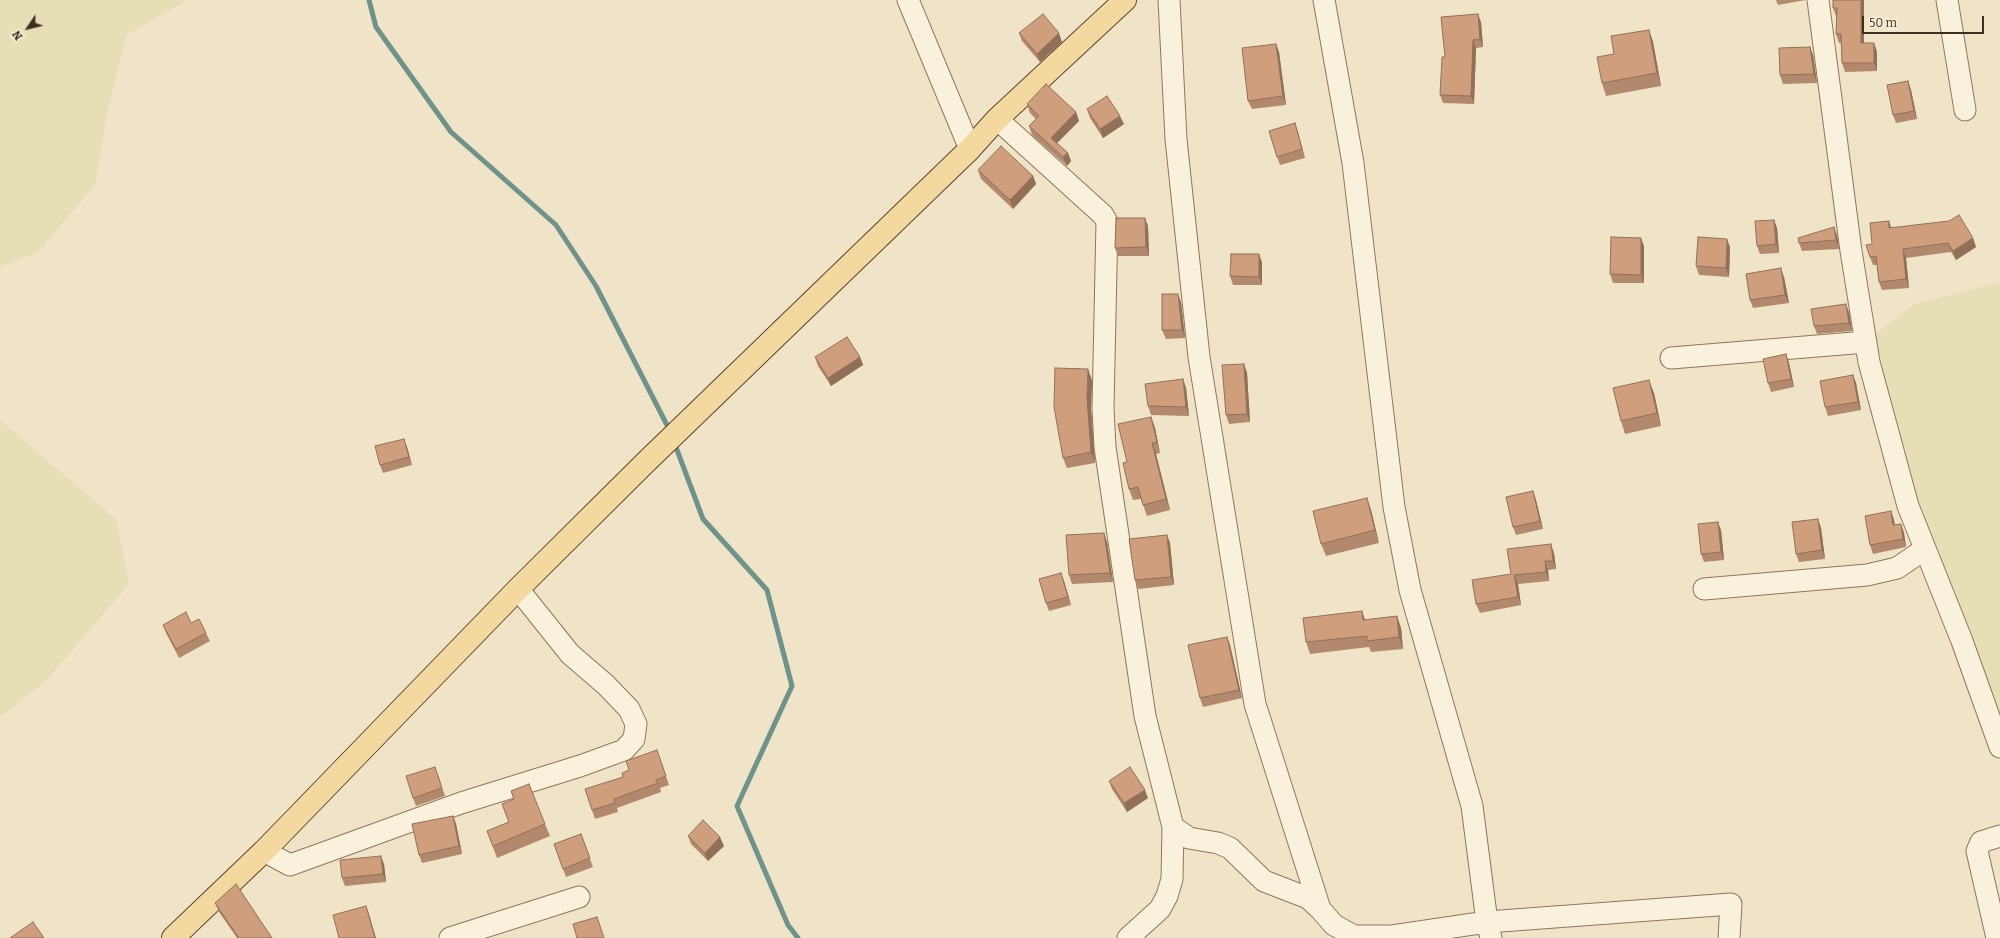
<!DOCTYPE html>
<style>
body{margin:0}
#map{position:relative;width:2000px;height:938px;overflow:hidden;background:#f0e4c8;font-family:Bitter,serif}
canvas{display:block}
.north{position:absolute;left:8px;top:8px;width:40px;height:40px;-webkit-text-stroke:3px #f7eed8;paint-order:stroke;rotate:235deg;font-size:11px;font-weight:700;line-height:16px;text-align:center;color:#3d2e20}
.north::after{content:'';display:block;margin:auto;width:14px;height:18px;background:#3d2e20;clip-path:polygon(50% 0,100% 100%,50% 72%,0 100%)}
.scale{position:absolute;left:1862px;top:16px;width:122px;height:18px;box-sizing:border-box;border:2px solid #3d2e20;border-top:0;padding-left:5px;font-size:12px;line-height:14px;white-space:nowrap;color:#3d2e20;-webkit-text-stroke:3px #f7eed8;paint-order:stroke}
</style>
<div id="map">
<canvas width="2000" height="938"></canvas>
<div class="north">N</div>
<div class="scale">50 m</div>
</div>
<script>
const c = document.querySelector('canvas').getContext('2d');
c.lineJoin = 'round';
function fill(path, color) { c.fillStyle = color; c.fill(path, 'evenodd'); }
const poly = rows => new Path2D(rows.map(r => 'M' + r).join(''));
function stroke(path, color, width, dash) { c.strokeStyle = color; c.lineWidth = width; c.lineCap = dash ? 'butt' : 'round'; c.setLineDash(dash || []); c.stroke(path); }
const farmland = poly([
 [0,0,188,0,126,35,107,114,95,185,38,252,0,267],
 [2000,282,2000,725,1930,545,1872,337,1914,304],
 [0,420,116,519,129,584,46,681,0,717]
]);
const stream = poly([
 [369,0,376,27,451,132,556,225,596,286,670,431],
 [674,442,703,519,767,590,792,686,737,806,788,925,798,938]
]);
const minor = poly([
 [908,0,970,149],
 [1169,0,1176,139,1199,357,1255,704,1320,909,1334,925,1354,936,1392,936,1487,922,1731,904,1729,938],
 [1324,0,1353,163,1394,507,1410,590,1472,806,1487,922,1491,938],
 [1818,0,1851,251,1869,362,1908,506,1962,641,2000,747],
 [1947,0,1965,110],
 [997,119,1103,215,1107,222,1103,408,1105,447,1145,716,1173,827],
 [1671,358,1866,342],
 [1704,589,1867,575,1897,568,1925,549],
 [264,851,290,865,461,803,580,766,624,750,634,739,636,724,629,709,606,685,570,654,518,589],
 [450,938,579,897],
 [1128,938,1160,909,1167,896,1172,879,1173,827,1189,838,1218,843,1230,848,1264,881,1308,898,1320,909],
 [1997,938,1977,851,1981,842,2000,836]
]);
const major = poly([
 [173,938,264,851,518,589,647,461,970,149,997,119,1125,0]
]);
const wall = poly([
 [1776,0,1806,0,1778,5],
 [1833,0,1864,43,1874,43,1877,52,1877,71,1845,72,1842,63,1841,43,1839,43,1836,34,1837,16,1836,16,1833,8],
 [1481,22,1483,47,1476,48,1474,104,1443,103,1440,95,1445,57],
 [1649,30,1653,42,1661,86,1606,96,1602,83,1614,54],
 [1019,33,1062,42,1040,62,1022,41],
 [1276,44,1279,52,1286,105,1252,109,1248,101],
 [1810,47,1813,55,1817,83,1783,84,1780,75],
 [1908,81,1911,90,1917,119,1896,123,1893,115],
 [1027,104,1076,112,1079,121,1057,143,1068,153,1071,161,1067,166,1032,135,1029,126,1036,119,1030,113],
 [1087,109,1124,124,1103,138,1090,118],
 [1295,123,1305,158,1280,165,1277,157],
 [978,170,1033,176,1036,184,1013,209,981,179],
 [1774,220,1777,228,1779,253,1760,254,1757,246],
 [1148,226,1149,256,1118,256,1115,248],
 [1891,228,1973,238,1976,247,1956,260,1951,252,1906,258,1909,288,1882,290,1879,282,1877,265,1873,265,1870,257,1872,244],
 [1837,235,1839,249,1802,251,1799,243],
 [1644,246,1644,283,1613,283,1610,274],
 [1730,247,1729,277,1699,275,1696,266],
 [1262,262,1262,285,1233,285,1230,276],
 [1784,277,1789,303,1753,308,1750,300],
 [1181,302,1185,338,1166,339,1162,330],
 [1849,312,1852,331,1817,334,1814,326],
 [1786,354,1789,363,1794,387,1771,392,1768,383],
 [815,357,860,357,863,365,831,386,818,366],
 [1244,364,1247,373,1250,422,1229,424,1226,415],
 [1853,375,1856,383,1861,410,1828,416,1825,407],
 [1183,379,1186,388,1189,416,1151,415,1148,406],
 [1092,380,1091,409,1095,463,1067,468,1063,458],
 [1654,393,1661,426,1625,434,1621,421],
 [1151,417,1155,428,1160,453,1156,454,1170,510,1147,516,1141,499,1133,500,1129,489,1127,462],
 [407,447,412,465,383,473,380,465],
 [1533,491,1536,500,1543,529,1516,535,1513,527],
 [1367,498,1371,510,1379,543,1326,556,1321,544],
 [1891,511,1894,520,1895,525,1901,524,1904,533,1906,547,1873,554,1870,545],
 [1818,519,1821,528,1825,559,1799,562,1796,554],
 [1721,530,1724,560,1704,562,1701,554],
 [1104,533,1107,542,1113,582,1072,584,1069,575],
 [1167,535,1170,543,1174,585,1138,589,1135,580],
 [1554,553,1556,569,1548,570,1549,581,1518,584,1521,605,1480,613,1476,604,1511,574],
 [1064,581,1071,605,1049,611,1046,603],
 [1362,611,1365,620,1397,616,1401,628,1403,649,1371,652,1369,647,1310,654,1306,642],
 [191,623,206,633,210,641,179,658,166,633,163,625],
 [1227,637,1230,645,1242,698,1203,707,1200,698],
 [657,750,669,785,660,788,661,792,617,808,618,812,595,819,592,810,629,770],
 [438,775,445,796,416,806,413,798],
 [1109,781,1148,798,1127,812,1112,789],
 [511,791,545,824,550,836,497,858,487,831,509,822,502,804,514,799],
 [453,816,456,824,462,854,422,863,419,855],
 [581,834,593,867,566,877,554,844],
 [688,836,724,846,708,861,691,844],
 [384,864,386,882,345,886,342,878],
 [215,903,272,938,237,938,219,912]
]);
const shadedWall = poly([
 [1861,0,1864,0,1864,52,1861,43],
 [1478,14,1481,22,1483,47,1480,39],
 [1649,30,1653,42,1661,86,1657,73],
 [1059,33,1062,42,1040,62,1037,54],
 [1473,40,1476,48,1474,104,1471,96],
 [1874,43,1877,52,1877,71,1874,63],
 [1276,44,1279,52,1286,105,1283,96],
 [1810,47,1813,55,1817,83,1814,74],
 [1908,81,1911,90,1917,119,1914,111],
 [1076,112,1079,121,1054,146,1051,138],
 [1120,116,1124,124,1103,138,1100,129],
 [1295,123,1298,132,1305,158,1302,149],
 [1068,153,1071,161,1067,166,1063,157],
 [1033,176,1036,184,1013,209,1010,200],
 [1145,218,1148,226,1149,256,1146,247],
 [1774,220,1777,228,1779,253,1776,244],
 [1889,221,1892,230,1889,228],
 [1834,227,1837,235,1839,249,1836,240],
 [1641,238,1644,246,1644,283,1641,275],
 [1973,238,1976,247,1956,260,1953,251],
 [1727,239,1730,247,1729,277,1726,268],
 [1903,249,1906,258,1909,288,1906,279],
 [1259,254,1262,262,1262,285,1259,277],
 [1781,268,1784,277,1789,303,1785,295],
 [1178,294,1181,302,1185,338,1182,330],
 [1846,304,1849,312,1852,331,1849,323],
 [1786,354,1789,363,1794,387,1791,379],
 [860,357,863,365,831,386,828,378],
 [1244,364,1247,373,1250,422,1247,414],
 [1088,369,1092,380,1091,409,1095,463,1091,452,1087,398],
 [1853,375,1856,383,1861,410,1858,402],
 [1183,379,1186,388,1189,416,1186,407],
 [1649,380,1654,393,1661,426,1657,413],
 [1151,417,1155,428,1160,453,1157,442],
 [404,439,407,447,412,465,409,457],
 [1152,443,1156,454,1170,510,1166,499],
 [1533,491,1536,500,1543,529,1540,521],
 [1367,498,1371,510,1379,543,1375,530],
 [1891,511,1894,520,1896,534,1893,525],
 [1818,519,1821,528,1825,559,1822,550],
 [1718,522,1721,530,1724,560,1721,552],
 [1901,524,1904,533,1906,547,1903,539],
 [1104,533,1107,542,1113,582,1110,573],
 [1167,535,1170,543,1174,585,1171,577],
 [1551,544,1554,553,1556,569,1553,561],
 [1545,561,1548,570,1549,581,1546,572],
 [1061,573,1064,581,1071,605,1068,597],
 [1514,575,1518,584,1521,605,1518,597],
 [1362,611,1366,623,1363,620],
 [1397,616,1401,628,1403,649,1399,637],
 [1227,637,1230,645,1242,698,1239,690],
 [1145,790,1148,798,1127,812,1124,803],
 [453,816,456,824,462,854,459,846],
 [720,837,724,846,708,861,705,853],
 [381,856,384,864,386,882,383,874],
 [366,906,369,914,376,938,375,938]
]);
const building = poly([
 [1833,0,1861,0,1861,43,1874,43,1874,63,1842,63,1841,34,1836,34,1837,8,1833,8,1833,0],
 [1043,14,1059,33,1037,54,1019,33,1043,14],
 [1478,14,1480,39,1473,40,1471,96,1440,95,1442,57,1445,57,1441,17,1478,14],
 [1649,30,1657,73,1602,83,1597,57,1614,54,1611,36,1649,30],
 [1276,44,1283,96,1248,101,1242,48,1276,44],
 [1810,47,1814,74,1780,75,1779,48,1810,47],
 [1908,81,1914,111,1893,115,1887,85,1908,81],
 [1046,84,1076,112,1051,138,1068,153,1063,157,1029,126,1039,116,1027,104,1046,84],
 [1107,96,1120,116,1100,129,1087,109,1107,96],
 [1295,123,1302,149,1277,157,1269,131,1295,123],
 [1001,146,1033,176,1010,200,978,170,1001,146],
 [1959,215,1973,238,1953,251,1948,243,1903,249,1906,279,1879,282,1876,256,1870,257,1866,245,1872,244,1870,223,1889,221,1889,228,1949,221,1959,215],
 [1116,218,1145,218,1146,247,1115,248,1116,218],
 [1774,220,1776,244,1757,246,1755,221,1774,220],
 [1834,227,1836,240,1799,243,1798,238,1834,227],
 [1611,237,1641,238,1641,275,1610,274,1611,237],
 [1698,237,1727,239,1726,268,1696,266,1698,237],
 [1231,254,1259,254,1259,277,1230,276,1231,254],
 [1781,268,1785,295,1750,300,1746,274,1781,268],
 [1162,294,1178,294,1182,330,1162,330,1162,294],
 [1846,304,1849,323,1814,326,1811,309,1846,304],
 [847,337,860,357,828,378,815,357,847,337],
 [1786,354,1791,379,1768,383,1763,359,1786,354],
 [1244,364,1247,414,1226,415,1222,365,1244,364],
 [1055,368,1088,369,1087,398,1091,452,1063,458,1054,407,1055,368],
 [1853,375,1858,402,1825,407,1820,381,1853,375],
 [1183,379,1186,407,1148,406,1145,384,1183,379],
 [1649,380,1657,413,1621,421,1613,388,1649,380],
 [1151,417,1157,442,1152,443,1166,499,1143,505,1138,487,1129,489,1123,463,1127,462,1118,424,1151,417],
 [404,439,409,457,380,465,375,446,404,439],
 [1533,491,1540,521,1513,527,1506,497,1533,491],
 [1367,498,1375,530,1321,544,1313,511,1367,498],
 [1891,511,1893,525,1901,524,1903,539,1870,545,1865,516,1891,511],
 [1818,519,1822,550,1796,554,1792,522,1818,519],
 [1718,522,1721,552,1701,554,1698,524,1718,522],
 [1104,533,1110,573,1069,575,1066,535,1104,533],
 [1167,535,1171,577,1135,580,1129,539,1167,535],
 [1551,544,1553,561,1545,561,1546,572,1514,575,1518,597,1476,604,1472,580,1511,574,1507,549,1551,544],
 [1061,573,1068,597,1046,603,1039,579,1061,573],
 [1362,611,1363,620,1397,616,1399,637,1367,641,1367,636,1306,642,1303,618,1362,611],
 [186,612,191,623,199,619,206,633,176,649,163,625,186,612],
 [1227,637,1239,690,1200,698,1188,645,1227,637],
 [657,750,666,776,656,780,658,783,614,799,615,803,592,810,585,789,623,777,622,773,629,770,626,761,657,750],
 [435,767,442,788,413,798,406,776,435,767],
 [1130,767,1145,790,1124,803,1109,781,1130,767],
 [529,784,545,824,493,846,487,831,509,822,502,804,514,799,511,791,529,784],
 [453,816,459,846,419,855,412,824,453,816],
 [703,820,720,837,705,853,688,836,703,820],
 [581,834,590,858,563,869,554,844,581,834],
 [381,856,383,874,342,878,340,860,381,856],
 [236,884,272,938,239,938,215,903,236,884],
 [366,906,375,938,339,938,333,915,366,906],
 [597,917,604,938,577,938,573,924,597,917],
 [33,922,44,938,10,938,33,922]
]);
fill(farmland, '#e6deb5');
stroke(stream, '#6f938a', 5);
stroke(minor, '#8d765c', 23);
stroke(major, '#5b4430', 24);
stroke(minor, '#faf1dc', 21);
stroke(major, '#f3d9a0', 22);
fill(wall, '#b2896c');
fill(shadedWall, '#916f58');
fill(building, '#cf9f7d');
stroke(building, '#916f58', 1);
</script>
